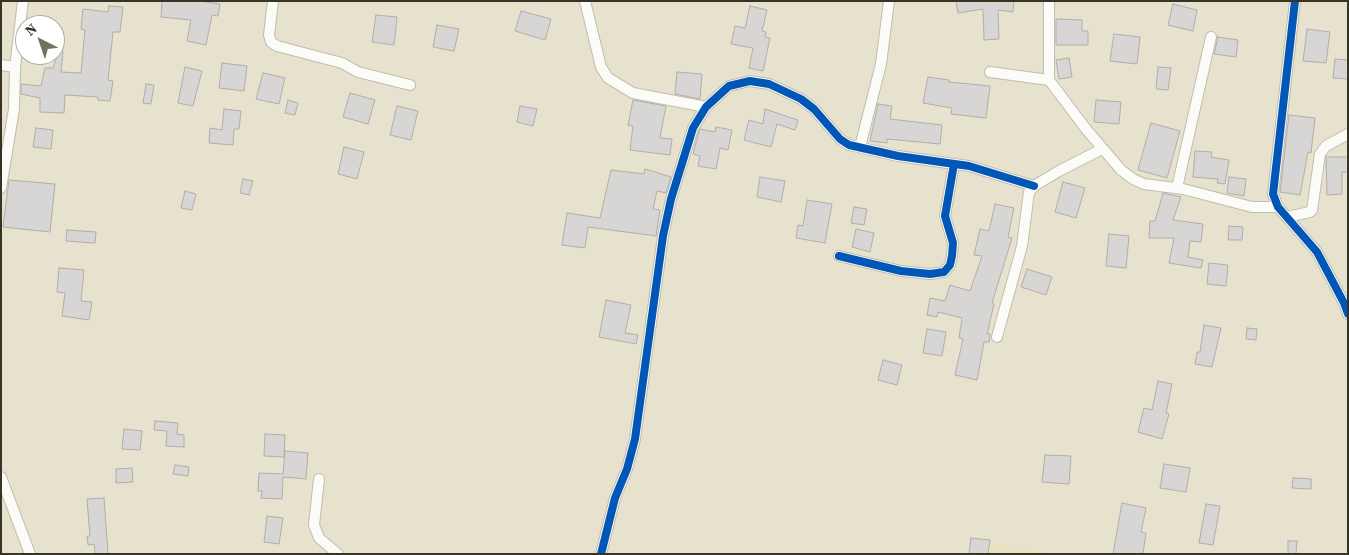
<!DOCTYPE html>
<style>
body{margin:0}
#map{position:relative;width:1349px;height:555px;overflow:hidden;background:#e6e2ce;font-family:"Source Serif 4",serif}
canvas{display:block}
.frame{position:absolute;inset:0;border:2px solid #373425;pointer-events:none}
.north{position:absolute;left:15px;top:15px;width:50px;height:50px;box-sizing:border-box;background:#fff;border:1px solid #afaea8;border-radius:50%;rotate:319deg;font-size:14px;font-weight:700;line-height:20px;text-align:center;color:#373425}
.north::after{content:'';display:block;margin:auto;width:18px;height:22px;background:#747160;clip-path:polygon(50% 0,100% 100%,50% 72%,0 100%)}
</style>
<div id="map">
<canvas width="1349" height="555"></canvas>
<div class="frame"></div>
<div class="north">N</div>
</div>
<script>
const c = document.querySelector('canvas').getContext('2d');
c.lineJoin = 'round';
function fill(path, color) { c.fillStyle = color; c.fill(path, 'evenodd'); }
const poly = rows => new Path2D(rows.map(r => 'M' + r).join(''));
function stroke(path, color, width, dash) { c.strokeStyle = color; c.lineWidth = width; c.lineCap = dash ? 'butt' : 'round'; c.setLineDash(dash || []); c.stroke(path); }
const built = poly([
 [971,540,1059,554,969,554]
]);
const building = poly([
 [162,1,200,1,220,4,218,16,212,15,206,45,187,41,191,20,161,17,162,1],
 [956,1,1014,1,1013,12,998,10,999,39,984,40,983,9,958,13,956,1],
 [1173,4,1197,10,1193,31,1168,25,1173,4],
 [109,6,123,7,120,32,113,32,108,80,113,81,110,101,98,100,98,97,65,95,64,113,40,112,40,98,21,94,21,84,41,86,45,68,53,68,59,50,63,51,61,72,81,73,85,30,81,29,83,9,108,12,109,6],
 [750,6,767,10,762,31,766,32,765,37,770,38,763,71,749,68,753,48,731,44,735,26,745,28,750,6],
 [521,11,551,19,545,40,515,31,521,11],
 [376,15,397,17,394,45,372,42,376,15],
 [1056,19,1082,20,1082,31,1088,31,1088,45,1056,45,1056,19],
 [437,25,459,29,454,51,433,47,437,25],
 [1307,29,1330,32,1326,63,1303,61,1307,29],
 [1114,34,1140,37,1137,64,1110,61,1114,34],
 [1218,37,1238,40,1236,57,1214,54,1218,37],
 [1069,58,1072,77,1059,79,1056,60,1069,58],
 [1335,59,1348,60,1348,79,1333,78,1335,59],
 [222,63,247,66,244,91,219,88,222,63],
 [185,67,202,71,193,106,178,103,185,67],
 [1158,67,1171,68,1168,90,1156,89,1158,67],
 [677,72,702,74,700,99,675,94,677,72],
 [263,73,285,78,279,104,256,99,263,73],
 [928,77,949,80,949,82,990,86,986,118,951,114,952,108,923,103,928,77],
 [146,84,154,85,151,104,143,103,146,84],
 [350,93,375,100,368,124,343,117,350,93],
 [288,100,298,103,295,115,285,113,288,100],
 [633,100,666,106,660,138,672,139,670,155,630,150,633,126,628,125,633,100],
 [1096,100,1121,102,1119,124,1094,122,1096,100],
 [878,104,892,106,890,119,942,125,940,144,887,139,887,143,870,141,878,104],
 [397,106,418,111,411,140,390,135,397,106],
 [520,106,537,109,533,126,517,122,520,106],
 [224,109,241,111,239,129,234,129,233,145,209,143,210,128,222,130,224,109],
 [765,109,798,120,795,130,777,124,771,147,744,140,749,120,763,124,765,109],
 [1289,115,1315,118,1311,153,1308,152,1300,195,1280,192,1289,115],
 [1151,123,1180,131,1167,178,1138,170,1151,123],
 [716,127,732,130,728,150,720,148,716,169,698,166,700,156,693,154,699,131,700,129,715,132,716,127],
 [36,128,53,130,51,149,33,147,36,128],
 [344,147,364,152,357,179,338,174,344,147],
 [1195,151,1212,152,1211,157,1229,160,1225,184,1217,183,1218,179,1193,177,1195,151],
 [1326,157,1348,157,1348,172,1342,172,1342,194,1327,195,1326,157],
 [645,169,671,177,666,193,657,191,653,209,660,210,656,236,588,227,585,248,562,245,567,213,600,218,611,170,644,174,645,169],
 [760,177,785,181,781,202,757,197,760,177],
 [1229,177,1246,179,1244,196,1227,193,1229,177],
 [243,179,253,181,249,195,240,193,243,179],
 [9,180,55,184,50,232,3,227,9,180],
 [1063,182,1085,188,1076,218,1055,212,1063,182],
 [185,191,196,194,192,210,181,208,185,191],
 [1163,193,1181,197,1173,220,1203,224,1201,242,1190,241,1188,257,1203,260,1201,268,1169,263,1174,238,1149,238,1150,221,1155,221,1163,193],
 [807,200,832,204,825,243,796,238,798,225,803,226,807,200],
 [995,204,1014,208,1008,237,1012,238,992,303,994,304,987,334,990,334,989,342,984,342,977,380,955,375,963,339,959,338,962,318,938,312,937,317,927,315,930,298,945,301,950,285,970,291,982,256,974,255,980,229,989,231,995,204],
 [854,207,867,209,864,225,851,223,854,207],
 [1229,226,1243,227,1242,240,1228,240,1229,226],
 [856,229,874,233,870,252,852,247,856,229],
 [67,230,96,232,95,243,66,241,67,230],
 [1109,234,1129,236,1126,268,1106,266,1109,234],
 [1209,263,1228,265,1226,286,1207,284,1209,263],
 [59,268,84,270,81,301,92,302,89,320,62,316,65,293,57,292,59,268],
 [1027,269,1052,277,1046,295,1021,287,1027,269],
 [606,300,631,305,625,333,638,335,636,344,599,337,606,300],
 [1204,325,1221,328,1212,367,1195,364,1197,352,1200,352,1204,325],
 [1247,328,1257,329,1256,340,1246,339,1247,328],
 [927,329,946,332,942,356,923,353,927,329],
 [883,360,902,365,897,385,878,380,883,360],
 [1158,381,1172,384,1166,413,1169,414,1162,439,1138,432,1144,408,1152,410,1158,381],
 [155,421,178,423,177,434,184,435,184,447,166,446,167,431,154,430,155,421],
 [124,429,142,431,140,450,122,449,124,429],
 [265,434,285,435,284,457,264,456,265,434],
 [285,451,308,453,306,479,283,477,282,499,261,498,262,491,258,491,259,473,283,474,285,451],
 [1045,455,1071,456,1069,484,1042,482,1045,455],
 [1164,464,1190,468,1186,492,1160,488,1164,464],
 [175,465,189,467,188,476,173,474,175,465],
 [132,468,133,482,116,483,116,469,132,468],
 [1293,478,1311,479,1311,489,1292,488,1293,478],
 [104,498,108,554,95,554,94,544,88,545,87,536,90,536,87,499,104,498],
 [1122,503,1146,508,1141,532,1146,533,1143,554,1113,554,1122,503],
 [1206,504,1220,506,1213,545,1199,543,1206,504],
 [267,516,283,518,279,544,264,542,267,516],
 [971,538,990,540,988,554,969,554,971,538],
 [1288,541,1297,541,1296,554,1288,554,1288,541]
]);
const minor = poly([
 [273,1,269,35,271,42,277,46,342,63,358,72,410,85],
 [585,1,601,67,608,78,633,93,706,107],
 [1295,1,1273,194,1278,207,1317,252,1344,303,1348,314],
 [1,65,15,67],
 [990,72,1049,80,1086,129,1121,170,1133,179,1144,184,1183,189,1252,207,1278,207],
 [1049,80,1049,1],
 [860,147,881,64,889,1],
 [1,188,14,109,15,67,23,1],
 [1177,188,1211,37],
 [1287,217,1310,212,1312,210,1320,154,1326,146,1348,134],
 [839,256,901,271,930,274,944,272,950,265,952,256,953,243,945,216,954,164],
 [997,337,1022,246,1029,192,1034,186,1059,171,1102,149],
 [1,477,30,554],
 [319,479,314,525,319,538,338,554],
 [601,554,615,498,627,469,635,439,663,236,671,199,693,128,706,107,729,86,750,81,769,84,801,99,814,109,840,139,849,145,898,156,969,166,1034,186]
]);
const cycleway = poly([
 [1295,1,1273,194,1278,207,1317,252,1344,303,1348,314],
 [839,256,901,271,930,274,944,272,950,265,952,256,953,243,945,216,954,164],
 [601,554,615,498,627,469,635,439,663,236,671,199,693,128,706,107,729,86,750,81,769,84,801,99,814,109,840,139,849,145,898,156,969,166,1034,186]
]);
fill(built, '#e9e1c0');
fill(building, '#d8d5d5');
stroke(building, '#b0adaa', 1);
stroke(minor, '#c0bdac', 12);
stroke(minor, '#fbfbf8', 10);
stroke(cycleway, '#0057b8', 8);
</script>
